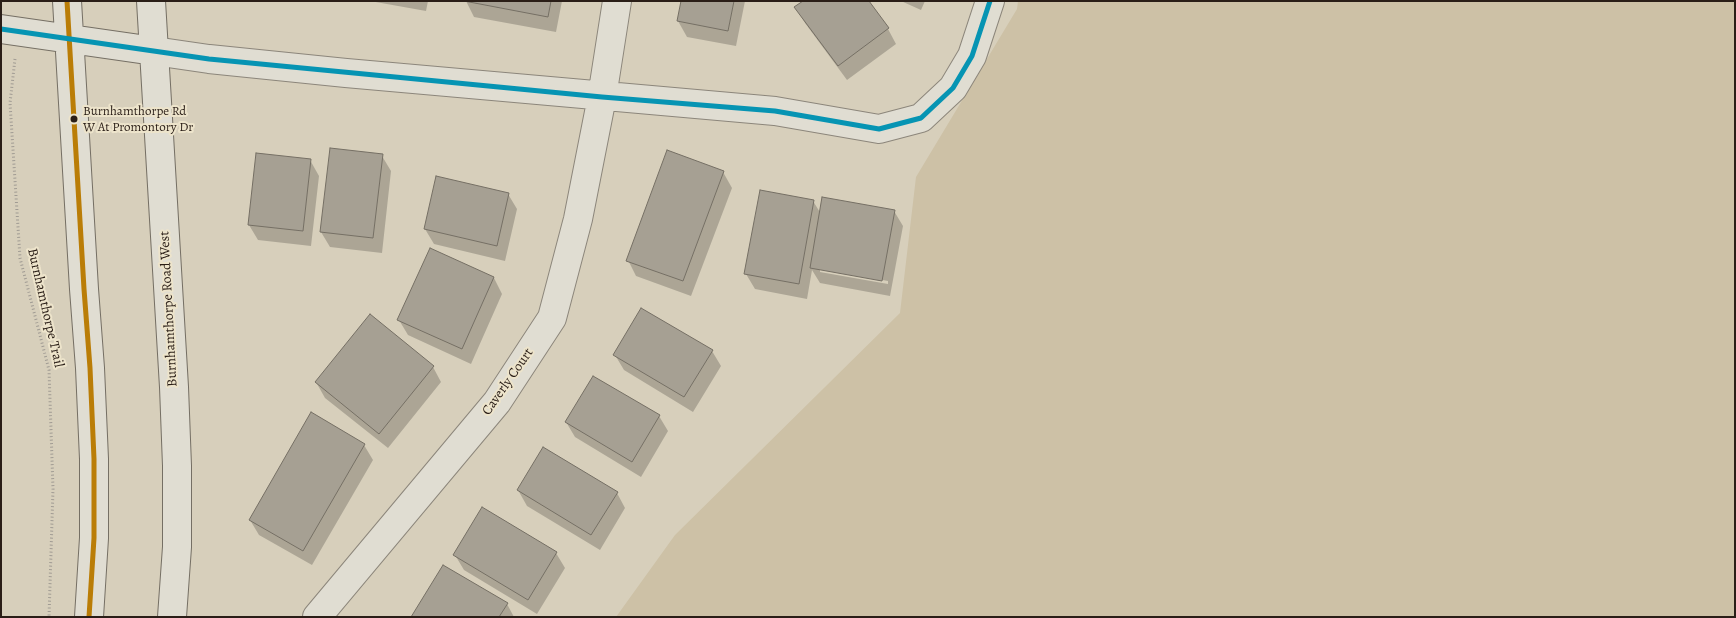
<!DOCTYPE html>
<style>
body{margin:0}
#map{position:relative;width:1736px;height:618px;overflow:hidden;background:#d7cfbb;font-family:Alegreya,serif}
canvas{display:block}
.frame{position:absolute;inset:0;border:2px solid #2a1e17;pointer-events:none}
</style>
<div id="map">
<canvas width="1736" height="618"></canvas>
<div class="frame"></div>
</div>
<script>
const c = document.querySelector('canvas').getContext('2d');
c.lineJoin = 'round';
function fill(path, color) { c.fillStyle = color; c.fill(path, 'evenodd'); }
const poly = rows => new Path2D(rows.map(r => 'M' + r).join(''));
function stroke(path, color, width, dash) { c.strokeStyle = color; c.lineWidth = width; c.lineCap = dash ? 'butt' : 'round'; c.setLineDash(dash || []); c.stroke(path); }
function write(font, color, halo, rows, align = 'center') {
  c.font = font + ' Alegreya,serif'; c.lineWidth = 4; c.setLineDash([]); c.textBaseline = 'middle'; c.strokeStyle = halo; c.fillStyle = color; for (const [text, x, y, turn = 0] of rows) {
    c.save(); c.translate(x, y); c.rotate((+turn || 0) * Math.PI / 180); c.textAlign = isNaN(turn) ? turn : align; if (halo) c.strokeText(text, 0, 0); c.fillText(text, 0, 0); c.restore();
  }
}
const green = poly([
 [1018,1,1735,1,1735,617,616,617,675,535,900,313,916,177,1017,9]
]);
const shadow = poly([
 [370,1,428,1,426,11],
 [466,1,562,1,556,32,474,17],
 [682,1,745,1,736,46,687,37,678,21],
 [901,1,925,1,921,10],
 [796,8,888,29,896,44,847,80,805,23],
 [382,156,391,171,382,253,330,247,321,232],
 [310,160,319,176,311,246,258,240,249,225],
 [723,172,732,188,691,296,636,276,628,260],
 [508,194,517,209,505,261,434,244,425,229],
 [813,201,821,214,894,211,903,226,890,296,820,283,812,270,807,299,755,289,746,274],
 [820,269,888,281,888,284,820,272],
 [431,250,494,278,502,294,471,364,408,335,399,320],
 [712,351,721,366,693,412,624,370,615,355],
 [433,367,441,382,388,448,325,398,316,382],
 [594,377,659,416,668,431,641,477,575,437,566,422],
 [364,445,373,460,312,565,259,535,250,520],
 [518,490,617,493,625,508,600,550,527,506],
 [556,553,565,568,537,614,464,570,455,555],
 [507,604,514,617,413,617]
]);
const building = poly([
 [464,1,551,1,548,17,464,1],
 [681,1,734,1,728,31,677,21,681,1],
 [803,1,869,1,889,28,838,66,794,7,803,1],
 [330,148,383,154,373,238,320,232,330,148],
 [667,150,724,171,683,281,626,261,667,150],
 [256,153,311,159,303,231,248,225,256,153],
 [436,176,509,193,497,246,424,229,436,176],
 [760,190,814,200,799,284,744,274,760,190],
 [822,197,895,210,882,281,810,268,822,197],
 [430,248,494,277,462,349,397,320,430,248],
 [641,308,713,350,684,397,613,355,641,308],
 [370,314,434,366,379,434,315,382,370,314],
 [593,376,660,415,632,462,565,422,593,376],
 [311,412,365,444,303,551,249,520,311,412],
 [543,447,618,492,591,535,517,490,543,447],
 [482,507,557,552,528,600,453,555,482,507],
 [443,565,508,603,499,617,411,617,443,565]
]);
const path = poly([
 [15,59,10,103,20,258,49,370,53,489,49,617]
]);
const street = poly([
 [154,51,209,59,346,73,775,111,879,129,921,118,953,88,972,56,990,1],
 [317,617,497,402,552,318,578,219,602,97,617,1]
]);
const secondary = poly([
 [67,1,84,289,90,368,94,459,94,538,89,617],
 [151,1,174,387,177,466,177,547,172,617],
 [1,29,154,51]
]);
const bus1 = poly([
 [67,1,84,289,90,368,94,459,94,538,89,617]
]);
const bus2 = poly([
 [1,29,209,59,602,97,775,111,879,129,921,118,953,88,972,56,990,1]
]);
const markers = [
 [74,119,4.5,"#2a1e17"]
];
const busNames = [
 ["Burnhamthorpe Rd",83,112],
 ["W At Promontory Dr",83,128]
];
const streetNames = [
 ["Burnhamthorpe Trail",45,308,77],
 ["Burnhamthorpe Road West",169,309,-93],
 ["Caverly Court",508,382,-55]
];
fill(green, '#cdc1a6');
fill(shadow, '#0003');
fill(building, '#a6a093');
stroke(building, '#756f64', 1);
stroke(street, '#8c867b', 30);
stroke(secondary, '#756f64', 30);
stroke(path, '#a09b93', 3, [1, 2.5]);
stroke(street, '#e0ddd2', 28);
stroke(secondary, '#e0ddd2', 28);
stroke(bus1, '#ba7d07', 5);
stroke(bus2, '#0694b3', 5);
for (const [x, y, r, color] of markers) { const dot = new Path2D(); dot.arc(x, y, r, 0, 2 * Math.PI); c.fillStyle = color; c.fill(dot); stroke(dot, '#ede4cb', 2); }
write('13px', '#2a1e17', '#ede4cb', busNames, 'left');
write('14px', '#2a1e17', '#ede4cb', streetNames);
</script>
